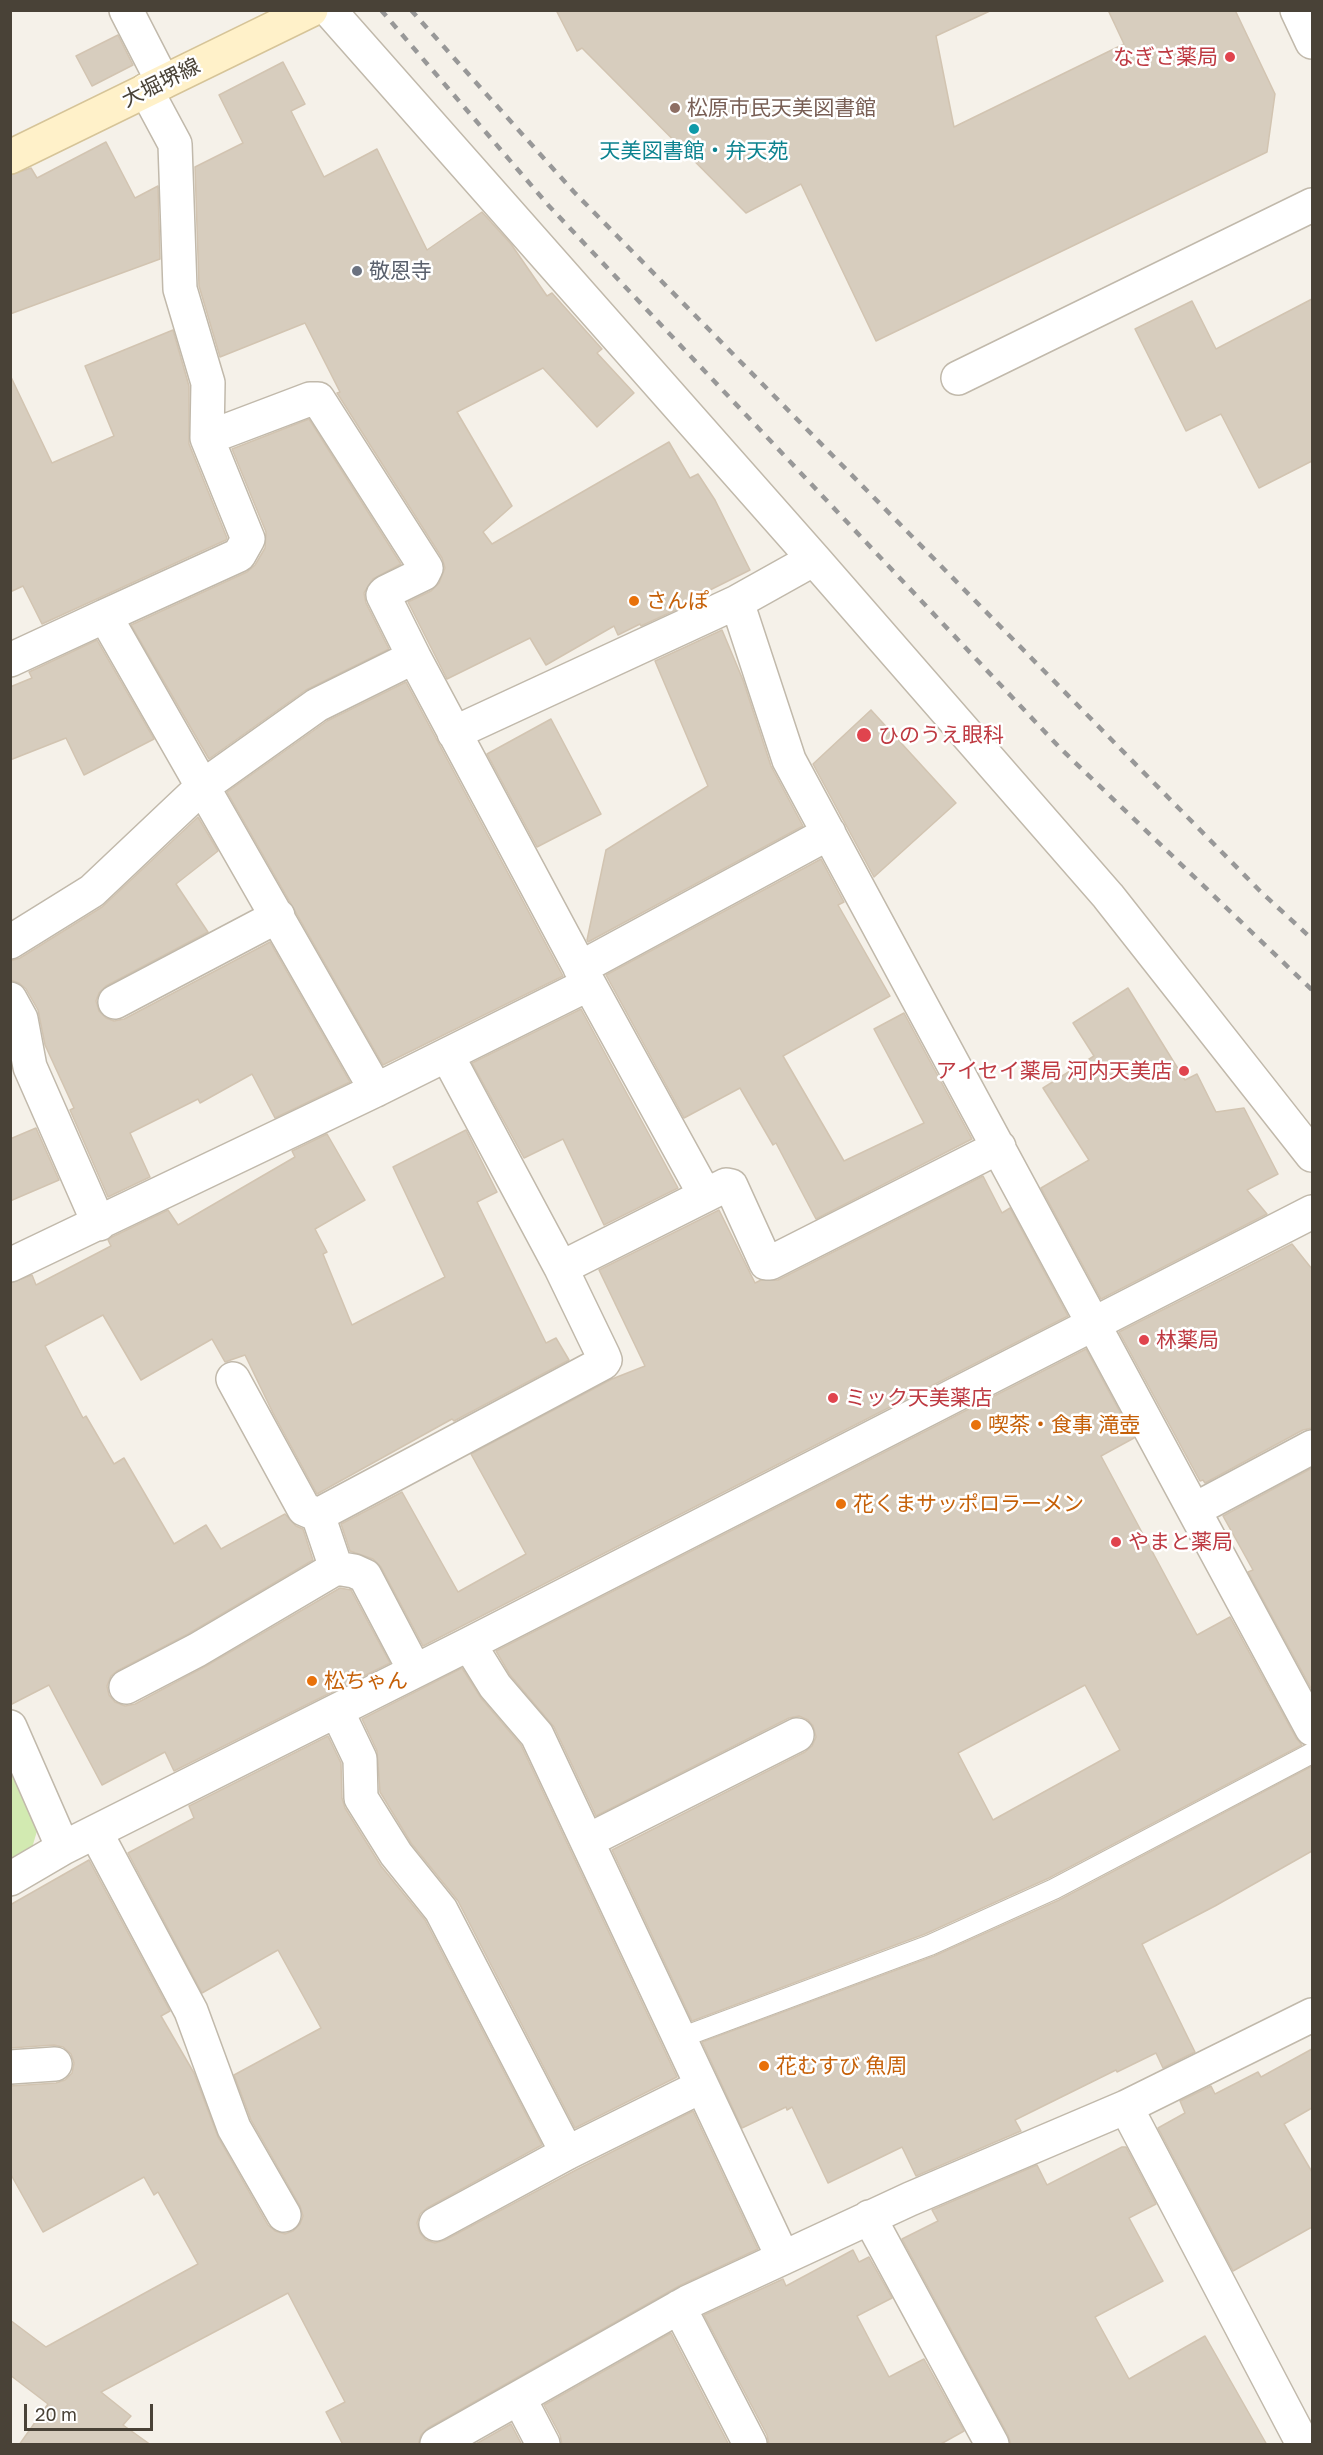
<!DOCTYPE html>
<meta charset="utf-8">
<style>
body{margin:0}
#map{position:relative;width:1323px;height:2455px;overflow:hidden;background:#f5f1e9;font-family:"Golos Text",sans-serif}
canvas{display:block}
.frame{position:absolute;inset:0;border:12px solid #494237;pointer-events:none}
.scale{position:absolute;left:24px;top:2404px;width:129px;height:27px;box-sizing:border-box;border:3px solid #494237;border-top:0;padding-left:8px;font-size:18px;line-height:21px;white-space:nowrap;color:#494237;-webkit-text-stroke:4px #fff;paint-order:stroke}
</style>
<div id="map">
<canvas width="1323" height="2455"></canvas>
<div class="frame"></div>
<div class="scale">20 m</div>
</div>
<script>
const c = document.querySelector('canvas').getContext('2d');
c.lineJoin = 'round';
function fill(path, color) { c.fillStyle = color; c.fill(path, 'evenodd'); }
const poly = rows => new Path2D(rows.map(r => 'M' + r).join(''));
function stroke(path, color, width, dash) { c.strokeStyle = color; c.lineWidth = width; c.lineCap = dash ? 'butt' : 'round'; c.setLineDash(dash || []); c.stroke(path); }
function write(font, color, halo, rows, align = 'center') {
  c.font = font + ' "Golos Text","Noto Sans JP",sans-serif'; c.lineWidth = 5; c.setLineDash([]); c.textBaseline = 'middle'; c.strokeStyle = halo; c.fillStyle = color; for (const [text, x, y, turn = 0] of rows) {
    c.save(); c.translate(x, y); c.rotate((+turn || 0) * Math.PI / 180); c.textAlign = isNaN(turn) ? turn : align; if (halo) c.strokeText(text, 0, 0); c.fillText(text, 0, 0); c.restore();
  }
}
const green = poly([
 [10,1757,40,1821,32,1848,10,1860]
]);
const building = poly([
 [556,10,992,10,936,36,954,127,1124,44,1108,10,1235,10,1275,94,1267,152,876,341,801,184,746,213,582,48,577,51,556,10],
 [118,35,133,65,92,86,76,56,118,35],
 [283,62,305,104,291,111,324,177,377,149,427,250,482,212,511,244,547,296,552,293,602,349,597,353,634,393,597,427,543,368,457,412,512,506,483,532,492,544,669,442,690,478,698,474,715,500,750,570,706,592,708,595,641,626,640,624,618,635,614,626,546,665,530,638,447,679,408,602,431,591,439,583,445,568,442,558,337,393,340,392,305,323,220,357,199,286,195,167,243,143,219,95,283,62],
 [106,142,135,198,158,186,160,259,10,314,10,175,31,168,37,178,106,142],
 [1312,299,1312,461,1259,488,1221,414,1186,431,1135,329,1192,301,1216,349,1312,299],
 [173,330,189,386,189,444,227,538,226,540,42,624,23,586,10,592,10,375,52,463,114,436,85,366,173,330],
 [309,419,401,564,373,579,364,593,366,603,389,649,306,690,209,759,131,625,247,572,255,565,265,548,266,532,232,449,309,419],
 [722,630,743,680,771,766,803,826,588,942,587,940,606,850,708,786,655,661,722,630],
 [97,640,154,739,84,775,66,738,10,760,10,687,32,678,29,672,97,640],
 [406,682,563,976,383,1065,227,792,327,721,406,682],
 [871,710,956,803,874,877,813,764,871,710],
 [551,719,601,814,537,847,487,754,551,719],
 [198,817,218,851,176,884,208,932,106,986,99,993,96,1001,99,1011,106,1018,114,1021,124,1019,270,942,350,1082,275,1118,252,1074,200,1103,198,1099,130,1133,150,1177,108,1197,70,1110,74,1108,45,1045,38,1010,26,989,19,983,10,980,10,961,20,958,102,907,198,817],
 [821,859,844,902,838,905,890,996,783,1056,844,1161,924,1123,874,1029,904,1013,972,1139,816,1219,776,1143,773,1145,740,1088,684,1118,606,975,821,859],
 [1128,988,1185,1080,1197,1074,1216,1112,1244,1108,1278,1174,1247,1190,1267,1214,1101,1299,1041,1188,1089,1160,1043,1088,1094,1056,1073,1023,1128,988],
 [581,1009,678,1188,604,1225,563,1139,524,1158,472,1063,581,1009],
 [36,1128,59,1180,10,1201,10,1139,36,1128],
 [466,1130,497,1192,477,1202,546,1343,556,1338,569,1360,454,1421,452,1419,317,1494,273,1413,245,1355,225,1362,212,1339,141,1380,103,1315,45,1346,83,1418,86,1416,114,1464,124,1458,174,1544,206,1525,221,1549,285,1514,296,1526,303,1529,313,1560,188,1634,117,1671,111,1676,107,1686,109,1695,115,1702,125,1706,135,1704,206,1666,340,1588,351,1590,390,1663,174,1771,165,1752,102,1785,49,1685,10,1705,10,1283,32,1275,36,1285,111,1246,108,1240,112,1237,168,1210,178,1225,295,1157,292,1151,327,1134,365,1200,315,1229,327,1252,323,1254,352,1325,445,1277,393,1167,466,1130],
 [983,1176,1002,1213,1010,1208,1068,1316,423,1646,381,1567,373,1559,350,1551,341,1524,402,1492,458,1592,526,1554,471,1454,612,1379,645,1366,599,1270,719,1210,755,1283,761,1280,778,1280,983,1176],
 [1292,1244,1312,1269,1312,1428,1303,1430,1205,1483,1203,1480,1200,1481,1119,1332,1292,1244],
 [1086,1349,1134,1438,1101,1456,1197,1635,1230,1617,1296,1738,1302,1745,1049,1878,925,1934,692,2021,612,1850,805,1752,812,1746,816,1737,813,1726,808,1720,799,1716,789,1718,596,1816,554,1727,510,1675,496,1651,1086,1349],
 [1085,1685,1120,1750,993,1820,958,1753,1085,1685],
 [1312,1468,1312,1690,1248,1572,1253,1570,1223,1516,1312,1468],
 [462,1668,481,1698,521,1745,677,2077,575,2128,458,1901,411,1843,380,1792,377,1751,362,1719,462,1668],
 [328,1736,341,1763,342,1798,345,1808,381,1866,425,1920,542,2145,427,2208,420,2214,417,2223,420,2233,426,2240,435,2243,445,2240,576,2170,693,2111,758,2249,679,2286,428,2428,421,2435,418,2445,343,2445,326,2412,345,2402,288,2293,101,2392,131,2416,123,2425,151,2445,19,2445,48,2404,10,2375,10,2320,46,2347,198,2264,158,2192,154,2195,144,2177,43,2232,10,2173,10,2086,56,2083,65,2080,72,2073,74,2063,71,2054,63,2047,54,2045,10,2048,10,1905,89,1860,170,2011,161,2016,194,2073,218,2137,268,2225,275,2231,285,2234,293,2231,300,2224,303,2216,300,2206,251,2120,234,2075,321,2028,278,1950,202,1993,128,1853,194,1818,189,1806,328,1736],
 [1312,1766,1312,1851,1215,1906,1142,1944,1195,2052,1163,2068,1156,2053,1117,2072,1116,2070,1015,2120,1021,2131,916,2176,902,2147,828,2183,792,2107,787,2110,786,2107,742,2128,702,2042,934,1956,1059,1900,1312,1766],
 [1312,2049,1312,2108,1284,2124,1312,2172,1312,2227,1233,2271,1158,2128,1185,2113,1180,2101,1211,2086,1215,2094,1258,2072,1261,2077,1312,2049],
 [1122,2147,1126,2147,1156,2204,1129,2218,1163,2281,1095,2317,1129,2379,1205,2336,1267,2445,1011,2445,1008,2435,902,2239,938,2221,932,2210,1037,2165,1047,2185,1122,2147],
 [853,2250,859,2262,869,2257,892,2298,857,2316,889,2377,924,2359,964,2431,939,2445,769,2445,767,2435,704,2315,783,2279,786,2286,853,2250],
 [671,2333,729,2445,562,2445,560,2435,544,2405,671,2333],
 [511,2424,522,2445,474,2445,511,2424]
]);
const lane = poly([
 [680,2038,930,1945,1054,1889,1312,1753]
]);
const street = poly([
 [126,10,163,82],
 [329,10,814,559,1108,896,1312,1155],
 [1297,10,1312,42],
 [958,378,1312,205],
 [207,438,310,399,318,399,426,568,423,574,386,592,383,595,414,657],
 [737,602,789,760,1312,1729],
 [105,616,239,555,248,539,207,438,208,383,180,289,175,144,146,90],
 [10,660,105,616,376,1090],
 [454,733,737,602,814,559],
 [10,942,92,891,202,787,317,705,414,657,589,984,376,1090,10,1265],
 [580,968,829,833],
 [589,984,705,1195],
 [10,999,21,1019,30,1067,99,1224],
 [115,1002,278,916],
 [561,1268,726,1185,731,1186,766,1263,770,1263,999,1147],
 [233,1379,304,1509,318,1515,603,1363,605,1360,603,1355,561,1268,447,1055],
 [1194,1510,1312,1447],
 [318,1515,336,1568,354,1571,365,1576,415,1671],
 [469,1644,495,1686,537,1735,783,2258],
 [126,1687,197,1650,336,1568],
 [337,1711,360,1759,361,1798,396,1854,441,1910,567,2153],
 [10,1727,63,1848],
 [96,1833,191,2011,234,2128,284,2215],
 [587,1841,797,1735],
 [10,1879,63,1848,469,1644,1312,1212],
 [10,2067,55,2064],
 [1126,2107,1303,2444],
 [869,2217,992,2444],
 [436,2224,567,2153,702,2086],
 [679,2307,750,2444],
 [519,2398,543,2444],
 [437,2444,688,2302,910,2199,1126,2107,1312,2015]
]);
const secondary = poly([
 [10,157,311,10]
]);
const rail = poly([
 [381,10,549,206,1061,749,1312,990],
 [411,10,574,192,1260,891,1312,939]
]);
const markers = [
 [1230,57,6,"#e0444e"],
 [675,108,6,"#8d6e63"],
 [694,129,6,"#0f9aa8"],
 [357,271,6,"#6b7280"],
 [634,601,6,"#e8710a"],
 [864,735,8,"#e0444e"],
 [1184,1071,6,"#e0444e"],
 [1144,1340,6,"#e0444e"],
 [833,1398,6,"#e0444e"],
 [976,1425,6,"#e8710a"],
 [841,1504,6,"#e8710a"],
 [1116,1542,6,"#e0444e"],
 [312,1681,6,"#e8710a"],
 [764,2066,6,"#e8710a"]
];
const healthNames = [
 ["なぎさ薬局",1218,57,"right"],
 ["ひのうえ眼科",878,735],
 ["アイセイ薬局 河内天美店",1172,1071,"right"],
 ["林薬局",1156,1340],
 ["ミック天美薬店",845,1398],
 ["やまと薬局",1128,1542]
];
const streetNames = [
 ["大堀堺線",161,83,-26]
];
const educationNames = [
 ["松原市民天美図書館",687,108]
];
const cultureNames = [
 ["天美図書館・弁天苑",694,151]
];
const worshipNames = [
 ["敬恩寺",369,271]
];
const foodNames = [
 ["さんぽ",646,601],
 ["喫茶・食事 滝壺",988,1425],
 ["花くまサッポロラーメン",853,1504],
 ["松ちゃん",324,1681],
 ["花むすび 魚周",776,2066]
];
fill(green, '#d2eab1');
fill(building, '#d7cdbe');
stroke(building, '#d2c4b1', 1.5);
stroke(lane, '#c1b9ab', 22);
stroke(street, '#c1b9ab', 36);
stroke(secondary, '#d6c498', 36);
stroke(lane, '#fff', 20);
stroke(street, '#fff', 33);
stroke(secondary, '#fff1c9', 33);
stroke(rail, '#989898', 4.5, [8, 8]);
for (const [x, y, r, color] of markers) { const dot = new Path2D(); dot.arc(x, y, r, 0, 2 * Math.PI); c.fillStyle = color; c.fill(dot); stroke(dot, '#fff', 2); }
write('21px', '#be3a42', '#fff', healthNames, 'left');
write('21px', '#494237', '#fff', streetNames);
write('21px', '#785e54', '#fff', educationNames, 'left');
write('21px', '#0d838f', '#fff', cultureNames);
write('21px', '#5b616d', '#fff', worshipNames, 'left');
write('21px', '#c56008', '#fff', foodNames, 'left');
</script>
